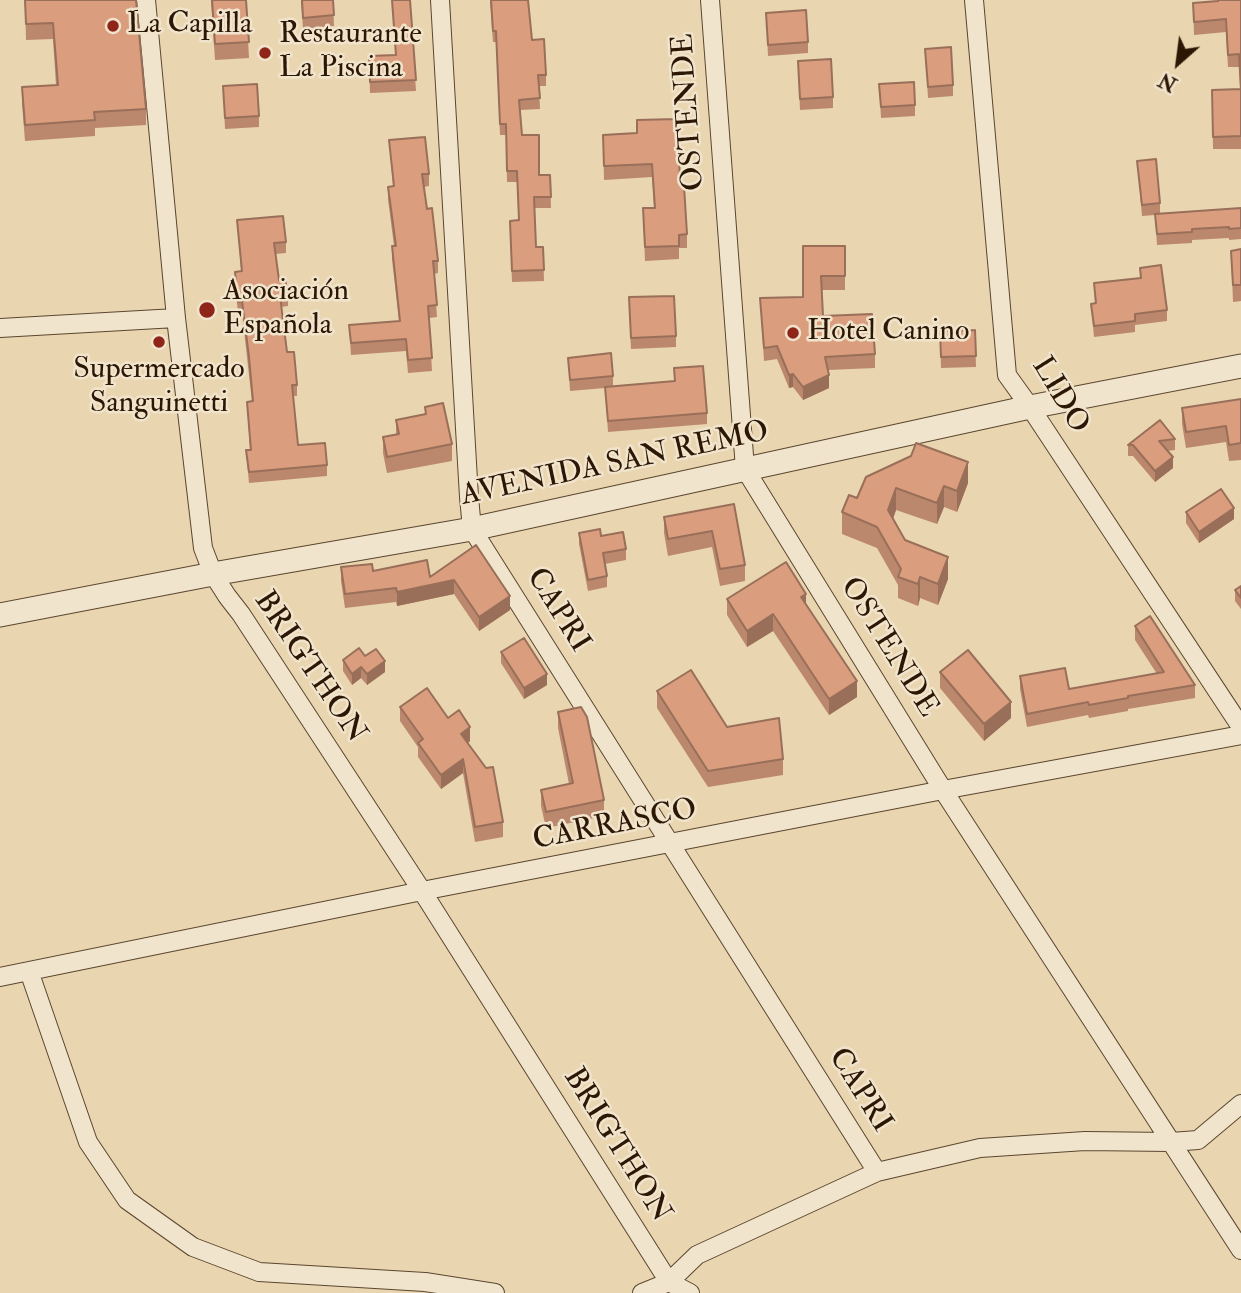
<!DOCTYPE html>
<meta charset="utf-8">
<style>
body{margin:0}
#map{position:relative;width:1241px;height:1293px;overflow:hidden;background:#e9d5b0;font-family:"IM FELL Double Pica",serif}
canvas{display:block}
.north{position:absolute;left:1143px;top:28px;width:70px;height:70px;-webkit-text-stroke:5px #f1e4cc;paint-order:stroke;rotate:208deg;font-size:19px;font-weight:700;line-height:28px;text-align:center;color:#2c1604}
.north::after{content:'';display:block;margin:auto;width:24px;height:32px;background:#2c1604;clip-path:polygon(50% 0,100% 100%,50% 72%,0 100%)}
</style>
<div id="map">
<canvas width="1241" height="1293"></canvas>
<div class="north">N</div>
</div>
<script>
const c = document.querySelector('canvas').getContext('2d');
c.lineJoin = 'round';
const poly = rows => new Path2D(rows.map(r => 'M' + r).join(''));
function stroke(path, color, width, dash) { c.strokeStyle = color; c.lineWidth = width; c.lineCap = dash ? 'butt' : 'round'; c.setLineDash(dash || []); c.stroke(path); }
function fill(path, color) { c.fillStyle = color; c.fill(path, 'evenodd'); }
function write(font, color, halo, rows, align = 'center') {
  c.font = font + ' "IM FELL Double Pica",serif'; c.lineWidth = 5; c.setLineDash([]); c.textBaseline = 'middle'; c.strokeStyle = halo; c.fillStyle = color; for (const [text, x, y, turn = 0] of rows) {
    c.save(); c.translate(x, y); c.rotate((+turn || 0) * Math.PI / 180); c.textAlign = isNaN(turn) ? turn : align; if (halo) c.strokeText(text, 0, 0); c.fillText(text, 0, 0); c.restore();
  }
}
const minor = poly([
 [146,0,176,318,203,548,213,574,227,596,241,614,422,891,669,1282,697,1255,877,1172,980,1148,1085,1141,1171,1142,1198,1140,1241,1104],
 [440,0,469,497,472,529,877,1172],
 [710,0,745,469,943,790,1241,1250],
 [974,0,1007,375,1030,407,1241,727],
 [0,328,176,318],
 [29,971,88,1142,127,1200,193,1247,259,1272,425,1282,495,1293],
 [0,977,422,891,943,790,1241,735],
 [642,1293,669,1282,690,1293]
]);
const tertiary = poly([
 [0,615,213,574,472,529,1030,407,1241,366]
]);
const wall = poly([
 [25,0,136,0,146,109,146,125,95,128,95,136,25,141,22,103,22,87,56,85,53,39,26,40],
 [211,0,246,0,249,58,215,60],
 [301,0,333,0,334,26,303,29],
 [392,0,410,0,416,91,370,93,369,56,396,55],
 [490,0,528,0,532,40,546,75,546,86,539,86,540,109,520,110,522,135,539,175,550,175,551,208,534,208,536,247,543,247,544,281,512,282,510,231,519,220,517,182,507,182,506,135,500,135,496,42,493,42],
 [1217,0,1241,0,1241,149,1213,149,1212,90,1240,89,1239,67,1228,67,1226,32,1194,35,1193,3,1217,1],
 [766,13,808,42,808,53,768,56],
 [925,49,953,85,953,96,928,98],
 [798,61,833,97,833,108,800,110],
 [879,84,915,105,915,116,881,118],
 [223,86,259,116,259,127,225,129],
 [637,133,680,186,687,234,687,248,679,248,679,259,645,261,643,208,654,208,652,177,604,180,603,135],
 [389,140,429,174,429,186,424,187,427,209,438,261,438,273,434,274,437,317,429,318,432,371,408,373,406,351,351,355,349,325,399,321,392,259,392,246,394,246,388,199,388,187,393,186],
 [1137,161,1160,203,1160,214,1241,208,1241,239,1229,240,1229,238,1192,240,1192,243,1157,245,1155,215,1142,216],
 [237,220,286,242,286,253,275,254,279,280,288,295,288,306,281,307,287,352,297,385,297,396,293,396,298,445,327,465,327,476,249,483,246,450,250,450,247,402,252,402,242,312,238,313,235,283,235,272,241,271],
 [845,246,845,290,821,290,823,316,875,354,875,368,828,370,829,388,803,400,793,387,789,388,777,359,764,361,760,298,803,297],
 [1241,249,1241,301,1233,302,1231,251],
 [1140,268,1167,310,1167,321,1135,325,1135,332,1094,337,1091,304,1095,304,1094,283,1140,278],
 [629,308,676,336,676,347,631,349],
 [975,330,976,367,941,368,940,331],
 [568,358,613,376,613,387,674,381,674,368,707,413,707,424,608,432,605,388,570,391],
 [1241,399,1241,460,1229,461,1226,442,1186,448,1182,424,1182,408],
 [425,407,452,444,452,461,387,473,383,453,383,437,396,434,396,420,425,414],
 [1175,439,1175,450,1167,451,1173,468,1155,482,1133,456,1128,456,1128,445],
 [866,477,968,483,957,512,944,507,937,524,896,510,893,519,905,540,948,579,938,605,920,598,918,606,898,598,898,585,877,548,842,534,842,512,857,498],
 [734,504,745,565,745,581,720,586,712,547,668,556,664,533,664,517],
 [1186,512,1234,519,1199,543,1186,523],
 [579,533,601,536,626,549,626,560,605,564,607,576,607,587,588,591,579,544],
 [476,545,510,610,479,631,454,594,397,606,396,602,345,608,341,581,341,567,430,577],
 [1241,586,1241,609,1235,601,1235,590],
 [727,599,806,605,857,697,829,715,773,631,747,647,727,615],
 [1135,626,1195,685,1195,698,1128,709,1128,711,1089,718,1088,715,1027,727,1020,689,1020,676,1069,689,1157,674,1135,640],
 [501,652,547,685,524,699,501,663],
 [365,656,385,672,367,685,361,678,352,685,343,671,343,660],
 [940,672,1011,718,984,741,940,688],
 [657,691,727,727,783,759,783,775,708,787,657,708],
 [400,707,448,718,470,741,468,743,503,822,503,837,475,842,463,773,441,789,418,757,418,747,400,721],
 [558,712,604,800,604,816,546,828,541,806,541,790,569,784,558,728]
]);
const shadedWall = poly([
 [793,374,793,387,789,388,789,375],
 [829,375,829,388,803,400,803,387],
 [1173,457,1173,468,1155,482,1155,471],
 [968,462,968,483,957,512,957,491],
 [944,486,944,507,937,524,937,503],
 [896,488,896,510,888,532,888,510],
 [1234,508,1234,519,1199,543,1199,532],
 [948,557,948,579,938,605,938,584],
 [920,577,920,598,918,606,918,584],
 [454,580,454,594,397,606,397,592],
 [806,594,806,610,801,597],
 [510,596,510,610,479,631,479,617],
 [773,614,773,631,747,647,747,631],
 [385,661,385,672,367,685,367,674],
 [361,667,361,678,352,685,352,674],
 [547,674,547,685,524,699,524,688],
 [857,681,857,697,829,715,829,699],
 [1011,702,1011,718,984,741,984,724],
 [470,727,470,741,461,748,461,734],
 [463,759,463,773,441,789,441,775]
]);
const building = poly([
 [25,0,136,0,146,109,94,112,95,120,25,125,22,87,58,85,53,23,26,24,25,0],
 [212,0,246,0,249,42,215,44,212,0],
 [302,0,333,0,334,15,303,18,302,0],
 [392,0,410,0,416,80,370,82,369,56,396,55,392,0],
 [491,0,528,0,532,40,544,39,546,75,538,75,540,98,519,100,522,135,539,135,539,175,550,175,551,197,534,197,536,247,543,247,544,270,512,271,510,221,519,220,517,171,507,171,506,124,500,124,496,31,493,31,491,0],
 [1218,0,1241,0,1241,136,1213,137,1212,90,1241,89,1239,54,1228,55,1226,19,1194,22,1193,3,1218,1,1218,0],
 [806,10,808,42,768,45,766,13,806,10],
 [951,47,953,85,928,87,925,49,951,47],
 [831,59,833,97,800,99,798,61,831,59],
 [914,82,915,105,881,107,879,84,914,82],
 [257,84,259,116,225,118,223,86,257,84],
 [678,119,680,186,684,186,687,234,679,235,679,246,645,247,643,208,655,208,652,164,604,166,603,135,637,133,637,120,678,119],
 [425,137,429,174,422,174,427,209,432,208,438,261,433,261,437,305,428,306,432,358,408,360,406,339,351,343,349,325,400,321,392,246,396,246,388,187,394,186,389,140,425,137],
 [1156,159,1160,203,1142,205,1137,161,1156,159],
 [1241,208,1241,228,1229,229,1229,227,1192,229,1192,232,1157,234,1155,214,1241,208],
 [283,216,286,242,274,243,279,280,285,279,288,295,280,296,287,352,294,352,297,385,292,385,298,445,325,443,327,465,249,472,246,450,251,450,247,402,253,401,249,357,242,301,238,302,235,272,242,271,237,220,283,216],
 [803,246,845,246,845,276,821,276,823,316,872,314,875,354,825,357,829,375,803,387,793,374,789,375,777,346,764,348,760,298,803,297,803,246],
 [1241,249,1241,285,1233,285,1231,251,1241,249],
 [1161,265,1167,310,1135,314,1135,321,1094,326,1091,304,1096,303,1094,283,1141,278,1140,268,1161,265],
 [674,296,676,336,631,338,629,297,674,296],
 [975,330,976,356,941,357,940,331,975,330],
 [611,353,613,376,570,380,568,358,611,353],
 [703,366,707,413,608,421,605,387,675,381,674,368,703,366],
 [1241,399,1241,443,1229,445,1226,426,1186,432,1182,408,1241,399],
 [443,403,452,444,387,457,383,437,399,434,396,420,426,414,425,407,443,403],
 [1160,420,1175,439,1159,441,1173,457,1155,471,1133,445,1128,445,1160,420],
 [916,443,968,462,957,491,944,486,937,503,896,488,888,510,905,540,948,557,938,584,920,577,918,584,898,577,901,569,877,527,842,512,849,495,857,498,866,477,911,456,916,443],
 [1221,489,1234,508,1199,532,1186,512,1221,489],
 [734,504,745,565,720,569,712,531,668,539,664,517,734,504],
 [600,529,601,536,623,532,626,549,603,553,607,576,588,580,579,533,600,529],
 [476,545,510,596,479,617,454,580,397,592,396,588,345,594,341,567,372,564,373,571,427,560,430,577,476,545],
 [786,562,806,594,801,597,857,681,829,699,773,614,747,631,727,599,786,562],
 [1241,586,1241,598,1235,590,1241,586],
 [1150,616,1195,685,1128,696,1128,698,1089,705,1088,702,1027,714,1020,676,1065,668,1069,689,1164,672,1135,626,1150,616],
 [524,638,547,674,524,688,501,652,524,638],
 [359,648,365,656,376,649,385,661,367,674,361,667,352,674,343,660,359,648],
 [968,650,1011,702,984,724,940,672,968,650],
 [691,670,727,727,779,718,783,759,708,771,657,691,691,670],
 [427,688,448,718,459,710,470,727,461,734,486,768,493,767,503,822,475,827,463,759,441,775,418,743,423,739,400,707,427,688],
 [581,707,587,717,604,800,546,812,541,790,573,783,558,712,581,707]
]);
const markers = [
 [113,26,7,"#8f2418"],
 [265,53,7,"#8f2418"],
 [207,310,9,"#8f2418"],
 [793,333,7,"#8f2418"],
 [159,342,7,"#8f2418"]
];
const poiNames = [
 ["La Capilla",127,26],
 ["Restaurante",279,36],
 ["La Piscina",279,70],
 ["Asociación",223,293],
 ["Española",223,327],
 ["Hotel Canino",807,333],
 ["Supermercado",159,371,"center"],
 ["Sanguinetti",159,405,"center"]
];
const streetNames = [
 ["OSTENDE",690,112,-94],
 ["LIDO",1059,396,59],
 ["AVENIDA SAN REMO",615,465,-12],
 ["CAPRI",557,611,58],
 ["OSTENDE",888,648,58],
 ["BRIGTHON",309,668,56],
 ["CARRASCO",615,826,-11],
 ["CAPRI",859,1091,58],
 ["BRIGTHON",616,1146,58]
];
stroke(minor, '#5b462f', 20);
stroke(tertiary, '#5b462f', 25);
stroke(minor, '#f1e4cc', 18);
stroke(tertiary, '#f1e4cc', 23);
fill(wall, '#bb886d');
fill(shadedWall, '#996f59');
fill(building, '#da9e7f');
stroke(building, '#996f59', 2);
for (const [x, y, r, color] of markers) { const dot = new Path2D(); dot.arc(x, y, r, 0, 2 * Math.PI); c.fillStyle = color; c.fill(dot); stroke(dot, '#f1e4cc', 2.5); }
write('30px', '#2c1604', '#f1e4cc', poiNames, 'left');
write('30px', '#2c1604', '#f1e4cc', streetNames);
</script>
